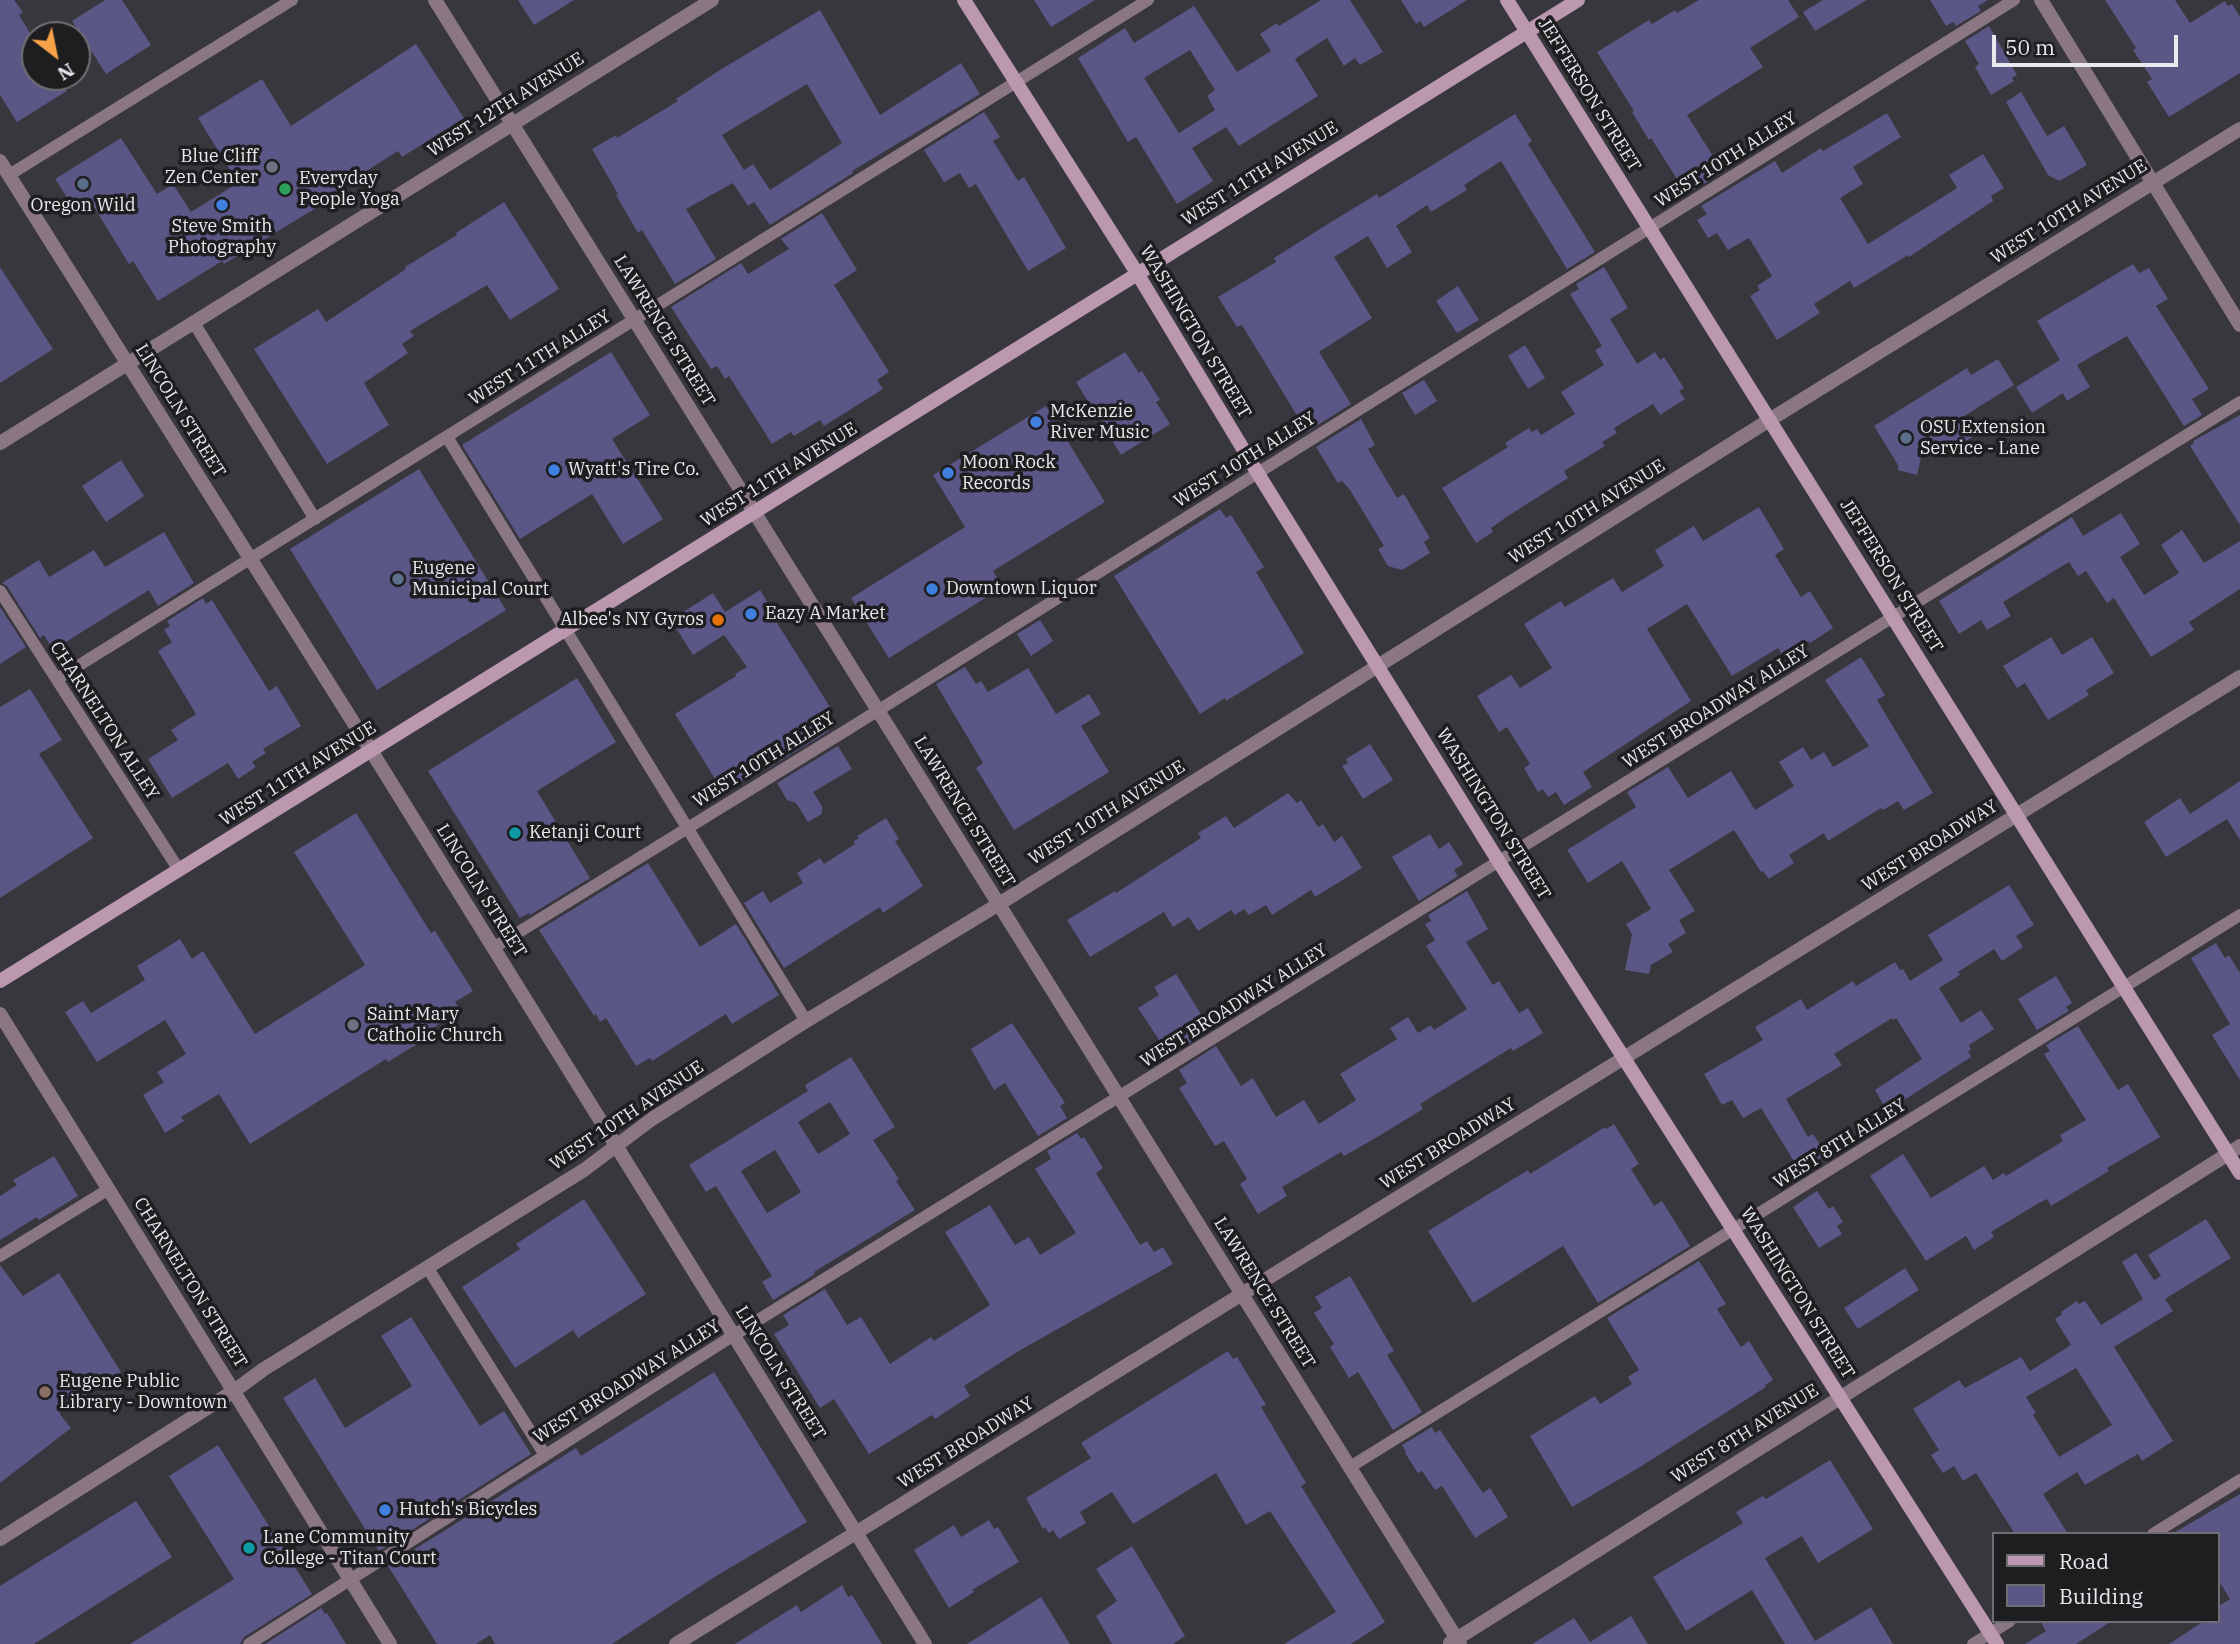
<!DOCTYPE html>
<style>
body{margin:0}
#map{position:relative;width:2240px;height:1644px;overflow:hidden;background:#37373d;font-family:"IBM Plex Serif",serif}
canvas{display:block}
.legend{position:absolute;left:1992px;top:1532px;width:228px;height:91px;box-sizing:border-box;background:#1e1e21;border:2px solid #6f6f73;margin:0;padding:9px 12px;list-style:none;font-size:21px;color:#e9e9ed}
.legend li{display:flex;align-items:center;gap:14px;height:35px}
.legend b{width:35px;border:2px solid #6f6f73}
.north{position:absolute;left:21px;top:21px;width:70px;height:70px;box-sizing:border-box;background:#1e1e21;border:2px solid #6f6f73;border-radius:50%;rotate:148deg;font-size:19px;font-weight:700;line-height:28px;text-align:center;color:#e9e9ed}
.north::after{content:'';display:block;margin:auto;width:24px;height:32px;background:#f7a149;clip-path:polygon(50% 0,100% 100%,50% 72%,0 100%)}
.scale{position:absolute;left:1992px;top:35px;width:186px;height:32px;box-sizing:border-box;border:4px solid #e9e9ed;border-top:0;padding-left:9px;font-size:21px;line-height:24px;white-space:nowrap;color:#e9e9ed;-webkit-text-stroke:5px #1e1e21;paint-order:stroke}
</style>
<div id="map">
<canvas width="2240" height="1644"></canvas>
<ul class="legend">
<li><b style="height:9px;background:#bb98af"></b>Road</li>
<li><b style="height:19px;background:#5a5686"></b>Building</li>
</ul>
<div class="north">N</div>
<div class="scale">50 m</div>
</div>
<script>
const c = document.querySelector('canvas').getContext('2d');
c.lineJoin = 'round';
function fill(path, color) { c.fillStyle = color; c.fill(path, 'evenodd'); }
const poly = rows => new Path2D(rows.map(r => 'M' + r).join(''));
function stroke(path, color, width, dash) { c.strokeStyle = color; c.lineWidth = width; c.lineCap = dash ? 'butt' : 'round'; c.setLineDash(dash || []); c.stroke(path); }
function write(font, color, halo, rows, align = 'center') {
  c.font = font + ' "IBM Plex Serif",serif'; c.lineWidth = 7; c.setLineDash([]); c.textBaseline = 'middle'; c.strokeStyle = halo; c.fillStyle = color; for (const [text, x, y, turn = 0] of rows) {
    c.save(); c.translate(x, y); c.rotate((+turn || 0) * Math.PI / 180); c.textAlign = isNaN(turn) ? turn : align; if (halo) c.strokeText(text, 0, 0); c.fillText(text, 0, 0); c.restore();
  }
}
const building = poly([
 [0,0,14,0,23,12,19,15,35,41,35,77,58,77,67,91,17,122,0,95],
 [105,0,122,0,151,45,106,74,72,21],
 [518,0,574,0,534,25],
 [1034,0,1095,0,1051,27],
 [1321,0,1350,0,1383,52,1360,65,1355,58,1344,66,1327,38,1295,59,1318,96,1239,146,1226,127,1192,148,1213,181,1177,204,1136,137,1128,142,1078,58,1125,28,1134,43,1194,6,1237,72,1271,51,1260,34,1277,23,1279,26],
 [1190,50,1215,90,1207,96,1215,110,1179,133,1144,78],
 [1401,0,1467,0,1424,27,1420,21,1416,24],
 [1699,0,1788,0,1799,17,1750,48,1763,67,1687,115,1723,172,1692,191,1682,175,1677,179,1651,138,1649,140,1632,112,1634,111,1597,52,1649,20,1652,24,1675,10,1677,13],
 [1823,0,1867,0,1815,31,1803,12],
 [1930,0,1988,0,1978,6,1981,11,1956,26,1953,22,1946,26],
 [2105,0,2175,0,2190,23,2225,1,2228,6,2232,4,2240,17,2240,73,2169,117,2147,82,2152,79,2133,50,2136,48],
 [820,10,880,115,961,63,980,94,852,171,853,173,770,225,754,202,748,206,733,183,686,209,716,259,675,284,642,230,638,233,616,195,618,194,592,149,616,135,617,138,678,101,676,99,720,70],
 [807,84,842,143,770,190,753,164,744,170,722,135],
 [1989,26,2017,75,2012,78,2014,81,1991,95,1975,67,1979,64,1965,41],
 [416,44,464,118,402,157,398,151,332,193,334,197,224,264,222,261,158,301,133,261,129,264,92,204,78,214,55,179,121,138,157,194,173,184,191,212,238,183,198,118,262,79,291,126],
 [2021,92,2047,136,2064,126,2087,165,2059,181,2048,175,2006,102],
 [984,112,1000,137,993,141,1018,181,1024,177,1066,248,1028,271,976,184,969,188,960,173,944,182,924,150],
 [1887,113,1901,137,1853,167,1863,184,1840,198,1868,244,1957,188,1949,175,1983,154,2004,188,1991,196,1993,201,1909,257,1908,255,1854,288,1850,281,1814,304,1820,313,1777,340,1750,296,1760,290,1757,286,1772,276,1749,238,1728,250,1717,233,1708,238,1697,220,1707,214,1701,206,1775,161,1782,173,1821,148,1823,151],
 [1515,114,1532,141,1528,144,1595,252,1567,269,1501,161,1464,185,1467,190,1431,212,1427,205,1396,226,1412,252,1387,268,1368,236,1334,257,1372,318,1319,352,1351,404,1307,432,1242,325,1237,327,1218,297,1276,262,1274,258,1331,222,1377,194,1379,198],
 [504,202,559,289,510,320,487,285,410,331,414,336,402,344,408,353,364,383,389,425,327,464,254,349,318,309,326,322,406,269,405,267,457,235,456,233],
 [822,213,857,270,834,285,889,372,877,380,883,389,824,426,820,420,794,436,791,432,772,444,729,376,725,379,717,366,711,369,671,307,741,263,748,274,789,249,781,239],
 [2133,264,2139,273,2149,268,2168,299,2156,306,2209,389,2192,399,2202,415,2184,426,2127,336,2077,365,2090,387,2067,401,2063,393,2032,413,2016,387,2060,360,2037,321],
 [0,267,53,349,0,383],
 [1604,267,1628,308,1610,319,1637,364,1655,352,1660,360,1664,357,1684,388,1679,391,1685,399,1660,415,1653,404,1614,428,1617,433,1602,442,1605,446,1564,471,1568,478,1508,516,1491,528,1493,532,1476,543,1442,488,1508,447,1505,443,1529,428,1532,432,1537,429,1541,435,1575,414,1561,392,1604,365,1595,350,1602,346,1570,294,1579,289,1576,284],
 [1458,286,1479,320,1457,333,1436,301],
 [1525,345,1545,378,1528,389,1508,356],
 [611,352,650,415,612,439,663,519,623,544,592,494,520,539,462,445],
 [1125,352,1139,373,1142,371,1160,400,1156,402,1170,424,1121,455,1076,382],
 [1998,359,2014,385,1961,418,1972,437,1942,456,1927,432,1917,475,1898,470,1898,465,1874,426,1967,368,1971,375],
 [1424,380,1437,401,1415,415,1402,393],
 [1046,406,1105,502,993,571,1003,587,889,658,851,598,965,527,933,475],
 [2240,415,2240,525,2190,446,2194,443,2193,441],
 [1361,419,1375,445,1368,449,1397,498,1404,494,1430,538,1424,542,1430,553,1402,570,1388,566,1378,549,1384,546,1350,490,1342,481,1338,483,1316,447],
 [121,460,144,496,106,522,82,486],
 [419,469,506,610,377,690,290,549],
 [1759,507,1784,549,1775,555,1801,597,1810,591,1833,628,1810,643,1808,641,1782,654,1778,648,1732,676,1687,604,1647,629,1691,701,1583,772,1592,787,1564,805,1556,792,1548,797,1543,789,1538,792,1524,768,1530,764,1507,727,1499,732,1477,696,1511,675,1520,688,1552,668,1524,624,1561,601,1565,607,1613,578,1622,592,1664,566,1655,550,1694,526,1703,541],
 [1220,509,1226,518,1231,515,1264,567,1256,572,1304,653,1226,701,1225,698,1200,714,1114,576],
 [2121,513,2140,544,2120,557,2144,595,2179,573,2161,545,2182,530,2204,563,2240,541,2240,589,2189,622,2194,630,2151,657,2114,598,2107,603,2086,571,2078,576,2069,562,2003,602,2011,616,1987,630,1981,620,1959,634,1939,601,2072,517,2083,536],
 [164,532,194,583,158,606,149,590,53,650,44,635,40,638,7,586,2,583,39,560,49,577,94,550,105,567],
 [760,590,776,616,774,618,830,707,822,713,829,724,826,727,829,731,767,769,766,766,723,792,675,714,736,676,735,674,747,667,724,635,693,655,671,620,713,593,725,612],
 [203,598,206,604,212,600,269,691,277,686,301,726,263,749,266,753,252,762,256,767,238,779,228,763,172,798,148,759,178,740,171,730,196,714,158,651,172,642,164,630,170,626,167,621],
 [0,607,26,647,0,664],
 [1040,620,1053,641,1031,656,1017,634],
 [2051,637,2062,655,2092,637,2114,673,2086,690,2089,695,2048,720,2025,683,2017,688,2003,666],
 [1861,657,1885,695,1877,700,1933,793,1904,810,1898,801,1883,810,1881,808,1828,841,1824,833,1789,855,1794,863,1769,879,1763,871,1761,872,1734,830,1669,870,1695,911,1679,920,1686,933,1668,944,1673,952,1651,965,1649,974,1625,970,1632,934,1626,924,1651,909,1622,861,1588,883,1567,850,1636,807,1627,792,1668,767,1688,798,1731,771,1755,810,1794,786,1779,762,1803,747,1811,760,1824,752,1833,767,1869,746,1825,680],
 [965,667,976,684,981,681,988,692,1028,668,1056,714,1089,694,1101,714,1081,726,1109,772,1014,830,976,768,983,763,936,684],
 [577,678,616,742,537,791,590,878,530,915,529,913,520,918,428,771],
 [30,689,62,740,39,754,93,838,0,898,0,707],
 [1370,744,1393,780,1363,799,1342,766,1348,763,1346,759],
 [838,746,852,769,813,792,822,806,822,814,808,822,796,803,787,800,777,783],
 [2240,781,2240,840,2227,819,2166,857,2144,822,2180,798,2190,814],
 [1288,793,1297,803,1301,800,1318,827,1323,824,1334,842,1342,836,1362,868,1315,897,1311,890,1272,915,1266,905,1249,915,1244,909,1235,915,1231,910,1198,931,1189,917,1173,927,1164,912,1090,957,1067,920,1115,891,1116,893,1201,838,1198,833,1226,816,1234,828],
 [356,813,431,933,435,931,473,991,455,1002,461,1011,414,1039,417,1044,388,1062,386,1059,250,1144,219,1094,181,1117,184,1121,165,1133,143,1095,164,1082,157,1072,186,1054,165,1020,97,1062,65,1012,83,1001,91,1013,145,980,137,966,180,939,192,959,203,951,255,1034,365,965,294,852],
 [886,818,899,839,895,841,923,886,883,913,880,907,784,968,744,903,763,891,770,903,803,883,797,873,820,858,824,864,855,844,854,841,859,838,857,836],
 [1430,834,1439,849,1449,842,1463,864,1454,870,1458,876,1419,901,1392,857],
 [648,863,700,947,736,924,779,995,732,1024,726,1014,652,1061,650,1058,636,1066,606,1018,600,1022,596,1014,594,1016,539,930],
 [2009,885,2034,925,2016,936,2023,947,2002,961,1994,949,1958,972,1960,975,1939,988,1961,1023,1981,1010,1994,1029,1969,1045,1971,1050,1968,1051,1971,1057,1887,1111,1875,1090,1922,1059,1896,1018,1893,1020,1892,1018,1834,1054,1842,1065,1786,1099,1808,1137,1813,1134,1826,1154,1800,1171,1761,1108,1743,1118,1732,1100,1722,1105,1704,1074,1763,1040,1755,1027,1801,999,1807,1010,1853,981,1856,986,1895,962,1900,970,1903,969,1910,981,1943,960,1928,935],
 [1467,891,1488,929,1466,942,1493,985,1499,981,1519,1013,1528,1008,1543,1033,1513,1051,1511,1048,1420,1104,1423,1109,1379,1136,1344,1156,1341,1152,1282,1187,1287,1196,1258,1214,1240,1184,1247,1179,1224,1141,1215,1146,1179,1088,1187,1083,1179,1070,1216,1046,1241,1086,1253,1078,1276,1117,1304,1100,1319,1124,1356,1100,1340,1074,1397,1039,1390,1028,1408,1017,1418,1033,1431,1025,1434,1030,1467,1009,1426,946,1435,940,1425,924,1431,921,1428,915],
 [2216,943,2225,958,2229,955,2240,973,2240,1080,2212,1035,2230,1024,2191,958],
 [1176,974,1204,1019,1201,1022,1207,1032,1169,1055,1138,1008,1159,995,1154,987],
 [2056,976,2072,1003,2066,1007,2069,1011,2037,1030,2018,999],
 [1012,1023,1065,1103,1060,1106,1067,1118,1038,1136,1005,1083,994,1090,971,1049],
 [2078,1026,2118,1090,2128,1084,2160,1137,2107,1168,2109,1171,2051,1206,2047,1199,2037,1204,1991,1232,1994,1237,1974,1250,1966,1236,1926,1261,1870,1176,1903,1154,1931,1198,1984,1166,1993,1180,2004,1173,2006,1176,2063,1141,2060,1135,2086,1120,2044,1054,2050,1051,2046,1045],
 [851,1057,895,1127,873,1140,899,1179,896,1181,915,1210,814,1272,815,1274,773,1300,762,1282,772,1276,766,1267,716,1186,706,1192,689,1165,808,1091,805,1085],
 [830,1102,850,1134,818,1154,798,1122],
 [775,1150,801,1192,767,1213,741,1171],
 [1614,1124,1639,1164,1631,1169,1654,1206,1662,1201,1690,1246,1598,1303,1563,1246,1473,1303,1428,1231,1528,1170,1530,1174,1605,1127,1606,1129],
 [1077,1133,1081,1139,1084,1137,1103,1168,1096,1173,1140,1245,1147,1241,1154,1252,1163,1247,1173,1264,1017,1352,964,1386,970,1396,935,1419,932,1415,869,1454,834,1399,820,1408,774,1334,789,1325,783,1315,825,1289,847,1325,861,1317,890,1364,931,1337,934,1341,990,1305,945,1232,990,1205,1015,1245,1029,1237,1040,1255,1076,1233,1035,1169,1051,1159,1047,1151],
 [54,1156,78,1196,39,1220,37,1217,0,1240,0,1196,17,1185,13,1180],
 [1817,1191,1829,1209,1833,1206,1843,1222,1837,1226,1842,1234,1819,1248,1793,1207],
 [584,1199,646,1294,578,1338,573,1330,515,1368,462,1287,520,1249,516,1244],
 [2206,1219,2231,1258,2165,1299,2173,1311,2114,1347,2173,1441,2142,1461,2138,1454,2085,1485,2077,1472,2043,1494,2068,1534,2015,1534,1976,1473,1963,1481,1954,1466,1943,1473,1931,1455,1939,1450,1913,1409,1959,1380,1965,1388,2021,1357,2030,1371,2071,1345,2055,1319,2062,1314,2061,1312,2077,1301,2079,1304,2085,1301,2101,1325,2143,1299,2122,1262,2136,1253,2154,1280,2161,1276,2148,1255],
 [2076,1368,2112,1425,2059,1457,2033,1415,2036,1413,2026,1397],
 [1699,1261,1726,1304,1717,1309,1741,1347,1749,1341,1773,1380,1765,1385,1766,1387,1640,1467,1572,1507,1530,1436,1595,1396,1600,1404,1632,1384,1628,1377,1639,1370,1607,1318],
 [0,1265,23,1296,59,1273,121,1372,59,1413,71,1428,0,1483],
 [1905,1268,1919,1290,1858,1329,1844,1308],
 [1350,1276,1394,1351,1387,1355,1422,1412,1393,1430,1358,1372,1349,1378,1330,1347,1334,1344,1314,1313,1322,1308,1315,1297],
 [411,1317,480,1426,504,1411,531,1454,379,1551,283,1398,315,1378,345,1428,412,1386,381,1336],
 [1228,1351,1233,1359,1237,1357,1266,1405,1261,1407,1306,1483,1301,1486,1385,1622,1351,1644,1284,1644,1336,1612,1270,1511,1246,1525,1216,1473,1133,1524,1112,1492,1080,1512,1086,1523,1059,1539,1053,1530,1049,1533,1045,1527,1043,1529,1026,1498,1091,1458,1081,1443],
 [714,1372,807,1522,713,1578,612,1644,495,1644,490,1635,476,1644,437,1644,388,1566,576,1448,581,1456],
 [1432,1427,1435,1433,1440,1430,1483,1493,1490,1488,1508,1517,1475,1538,1442,1486,1435,1490,1422,1471,1418,1473,1405,1453,1406,1452,1402,1445],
 [218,1445,312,1594,244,1637,240,1644,130,1644,234,1579,169,1476],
 [1830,1460,1873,1529,1818,1563,1802,1536,1765,1558,1815,1641,1871,1607,1893,1644,1785,1644,1752,1590,1686,1631,1653,1577,1743,1523,1736,1512,1763,1496,1766,1499],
 [2240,1494,2240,1644,2169,1644,2204,1621,2217,1621,2217,1607,2230,1599,2217,1578,2217,1534,2172,1534],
 [136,1501,172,1557,34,1644,0,1644,0,1586],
 [989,1520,994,1529,998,1527,1019,1562,972,1590,974,1592,949,1608,914,1550,954,1525,961,1537],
 [1132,1546,1185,1636,1173,1644,1112,1644,1096,1616,1117,1601,1096,1569],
 [842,1585,848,1597,852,1595,882,1644,735,1644,797,1605,801,1612],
 [1041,1597,1070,1644,967,1644],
 [321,1608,325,1614,327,1613,346,1644,265,1644],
 [1631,1616,1648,1644,1532,1644,1574,1618,1590,1642],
 [2040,1621,2112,1621,2076,1644,2025,1644,2046,1631]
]);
const service = poly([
 [9,175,292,0],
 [194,323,315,519],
 [447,437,806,1021],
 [0,591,179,870],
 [57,679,1148,0],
 [493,948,850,728,2014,0],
 [0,1256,109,1189],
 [427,1267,545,1455],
 [1350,1467,2240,915],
 [2153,1534,2240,1480],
 [249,1644,734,1335,2240,402],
 [1973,1644,2010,1621]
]);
const minor = poly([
 [2041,0,2240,325],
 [0,161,372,752],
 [0,443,712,0],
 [616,1146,652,1119,806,1021,999,904,1771,419,2240,129],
 [2228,1154,2240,1146],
 [676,1644,2240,677]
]);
const tertiary = poly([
 [435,0,1460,1644],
 [372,752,925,1644],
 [0,1014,390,1644],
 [0,1539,234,1391,264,1369,584,1170,616,1146],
 [1450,1643,2228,1154]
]);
const secondary = poly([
 [964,0,1137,273,1257,472,1499,862,1997,1644],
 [1507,0,2240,1173],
 [0,981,1578,0]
]);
const markers = [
 [272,167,7,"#6b7280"],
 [83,184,7,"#5c6f8a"],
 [285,189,7,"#2e9e5b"],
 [222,205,7,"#3f7fe0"],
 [1036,422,7,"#3f7fe0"],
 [1906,438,7,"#5c6f8a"],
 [554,470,7,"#3f7fe0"],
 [948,473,7,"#3f7fe0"],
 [398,579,7,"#5c6f8a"],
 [932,589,7,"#3f7fe0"],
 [751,614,7,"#3f7fe0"],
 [718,620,7,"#e8710a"],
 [515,833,7,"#0f9aa8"],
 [353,1025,7,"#6b7280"],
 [45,1392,7,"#8d6e63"],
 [385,1510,7,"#3f7fe0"],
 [249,1548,7,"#0f9aa8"]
];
const streetNames = [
 ["JEFFERSON STREET",1589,95,58],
 ["WEST 12TH AVENUE",506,105,-32],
 ["WEST 10TH ALLEY",1726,160,-32],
 ["WEST 11TH AVENUE",1260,174,-32],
 ["WEST 10TH AVENUE",2069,212,-32],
 ["LAWRENCE STREET",664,331,58],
 ["WASHINGTON STREET",1195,332,59],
 ["WEST 11TH ALLEY",540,358,-32],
 ["LINCOLN STREET",180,411,58],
 ["WEST 10TH ALLEY",1245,460,-32],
 ["WEST 11TH AVENUE",779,475,-32],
 ["WEST 10TH AVENUE",1587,512,-32],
 ["JEFFERSON STREET",1891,576,58],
 ["WEST BROADWAY ALLEY",1716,707,-32],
 ["CHARNELTON ALLEY",104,721,57],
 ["WEST 10TH ALLEY",764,760,-32],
 ["WEST 11TH AVENUE",298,774,-32],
 ["LAWRENCE STREET",964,812,58],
 ["WEST 10TH AVENUE",1107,813,-32],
 ["WASHINGTON STREET",1493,814,58],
 ["WEST BROADWAY",1930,846,-32],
 ["LINCOLN STREET",481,891,58],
 ["WEST BROADWAY ALLEY",1234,1006,-32],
 ["WEST 10TH AVENUE",627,1116,-34],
 ["WEST BROADWAY",1448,1144,-32],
 ["WEST 8TH ALLEY",1840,1144,-32],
 ["CHARNELTON STREET",190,1283,58],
 ["LAWRENCE STREET",1264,1293,58],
 ["WASHINGTON STREET",1797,1293,58],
 ["LINCOLN STREET",780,1373,58],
 ["WEST BROADWAY ALLEY",627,1382,-32],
 ["WEST 8TH AVENUE",1745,1434,-32],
 ["WEST BROADWAY",966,1443,-32]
];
const poiNames = [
 ["Blue Cliff",258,157,"right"],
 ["Zen Center",258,178,"right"],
 ["Everyday",299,179],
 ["People Yoga",299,200],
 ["Oregon Wild",83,206,"center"],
 ["Steve Smith",222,227,"center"],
 ["Photography",222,248,"center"],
 ["McKenzie",1050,412],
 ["River Music",1050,433],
 ["OSU Extension",1920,428],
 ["Service - Lane",1920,449],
 ["Moon Rock",962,463],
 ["Records",962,484],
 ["Wyatt's Tire Co.",568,470],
 ["Eugene",412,569],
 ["Municipal Court",412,590],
 ["Downtown Liquor",946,589],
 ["Eazy A Market",765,614],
 ["Albee's NY Gyros",704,620,"right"],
 ["Ketanji Court",529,833],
 ["Saint Mary",367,1015],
 ["Catholic Church",367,1036],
 ["Eugene Public",59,1382],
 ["Library - Downtown",59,1403],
 ["Hutch's Bicycles",399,1510],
 ["Lane Community",263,1538],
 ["College - Titan Court",263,1559]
];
fill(building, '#5a5686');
stroke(service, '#8b7684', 12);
stroke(minor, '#8b7684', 14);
stroke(tertiary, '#8b7684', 14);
stroke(secondary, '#bb98af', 14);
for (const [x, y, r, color] of markers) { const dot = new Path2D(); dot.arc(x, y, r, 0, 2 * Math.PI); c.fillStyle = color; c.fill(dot); stroke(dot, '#1e1e21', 2.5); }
write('18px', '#e9e9ed', '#1e1e21', streetNames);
write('18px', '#e9e9ed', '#1e1e21', poiNames, 'left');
</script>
